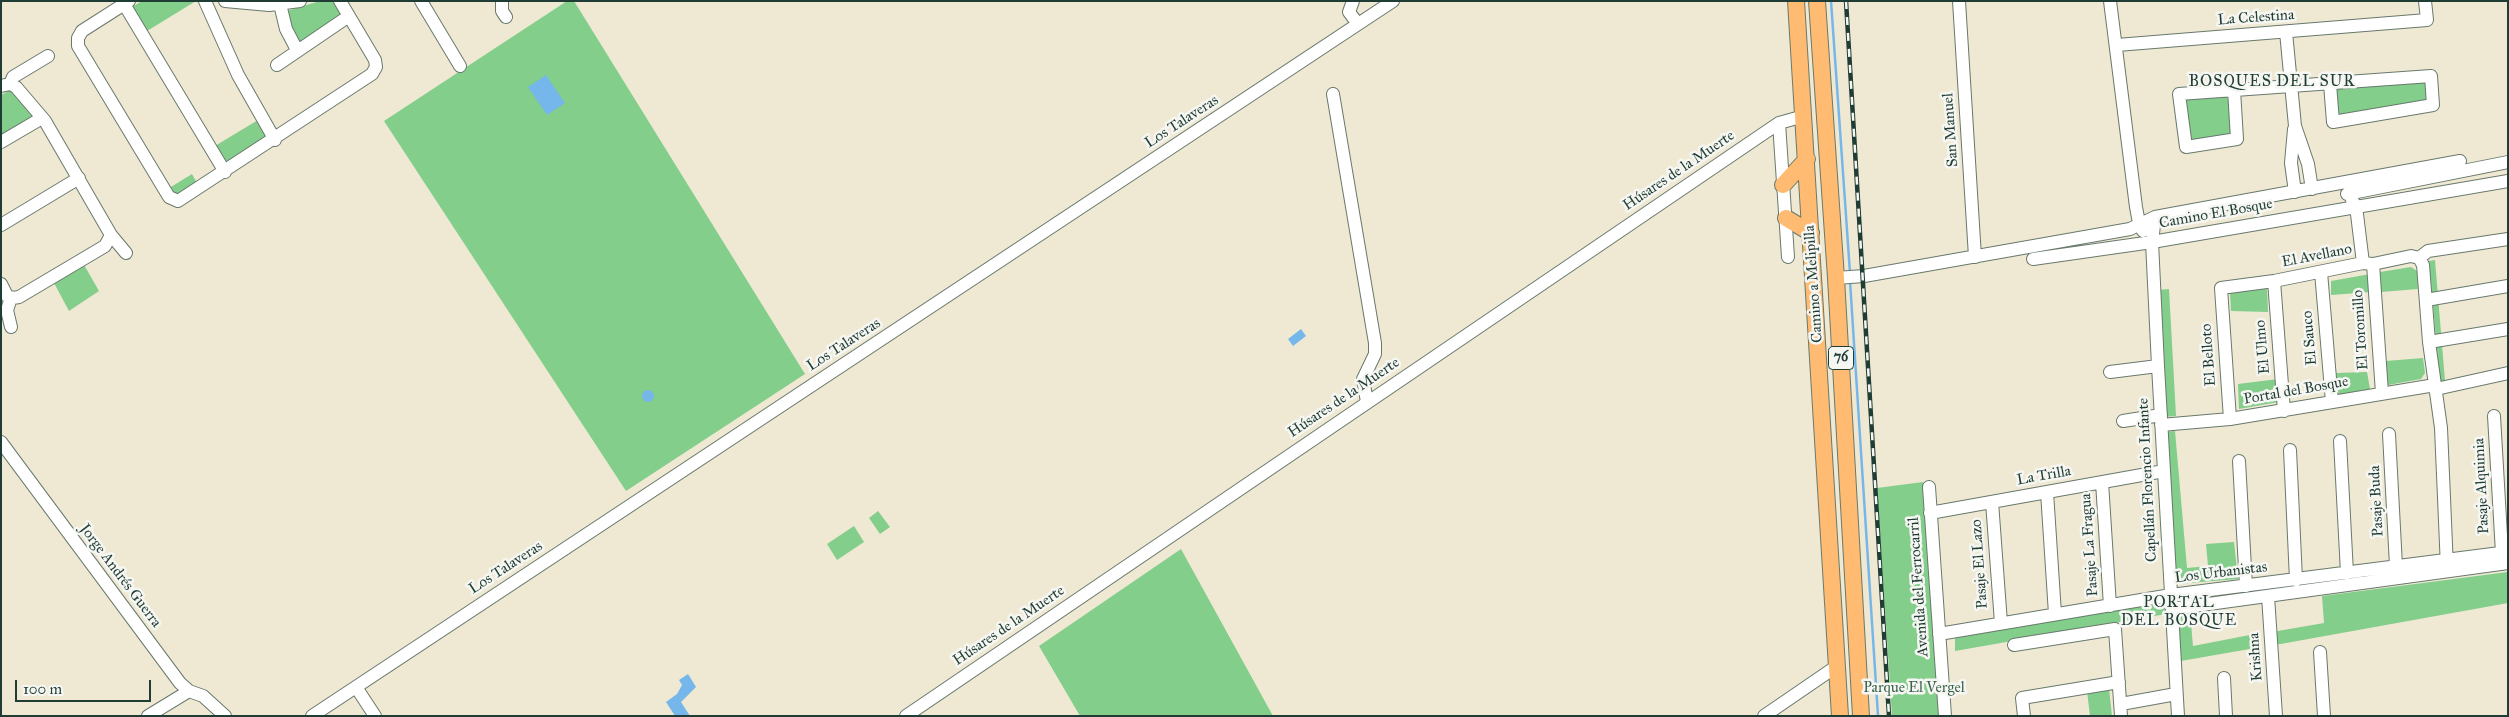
<!DOCTYPE html>
<meta charset="utf-8">
<style>
body{margin:0}
#map{position:relative;width:2509px;height:717px;overflow:hidden;background:#efe9d4;font-family:"IM FELL Great Primer",serif}
canvas{display:block}
.frame{position:absolute;inset:0;border:2px solid #1f3d34;pointer-events:none}
.scale{position:absolute;left:15px;top:680px;width:136px;height:22px;box-sizing:border-box;border:2px solid #1f3d34;border-top:0;padding-left:6px;font-size:15px;line-height:18px;white-space:nowrap;color:#1f3d34;-webkit-text-stroke:4px #f6f6f2;paint-order:stroke}
</style>
<div id="map">
<canvas width="2509" height="717"></canvas>
<div class="frame"></div>
<div class="scale">100 m</div>
</div>
<script>
const c = document.querySelector('canvas').getContext('2d');
c.lineJoin = 'round';
function fill(path, color) { c.fillStyle = color; c.fill(path, 'evenodd'); }
const poly = rows => new Path2D(rows.map(r => 'M' + r).join(''));
function stroke(path, color, width, dash) { c.strokeStyle = color; c.lineWidth = width; c.lineCap = dash ? 'butt' : 'round'; c.setLineDash(dash || []); c.stroke(path); }
function write(font, color, halo, rows, align = 'center') {
  c.font = font + ' "IM FELL Great Primer",serif'; c.lineWidth = 5; c.setLineDash([]); c.textBaseline = 'middle'; c.strokeStyle = halo; c.fillStyle = color; for (const [text, x, y, turn = 0] of rows) {
    c.save(); c.translate(x, y); c.rotate((+turn || 0) * Math.PI / 180); c.textAlign = isNaN(turn) ? turn : align; if (halo) c.strokeText(text, 0, 0); c.fillText(text, 0, 0); c.restore();
  }
}
const green = poly([
 [142,1,196,1,147,31,132,7],
 [320,1,334,1,344,16,299,45,292,30,287,11],
 [567,1,574,1,805,374,626,491,384,121],
 [2427,81,2428,101,2335,116,2333,88],
 [10,90,33,116,1,135,1,95],
 [2227,94,2233,137,2190,142,2184,100],
 [258,120,270,141,227,166,215,146],
 [192,174,199,187,181,197,166,190],
 [2435,260,2445,381,2440,382,2429,261],
 [83,263,99,291,69,311,53,281],
 [2411,267,2417,271,2418,289,2381,292,2380,272],
 [2370,274,2371,292,2331,295,2331,281],
 [2267,288,2268,312,2231,311,2230,293],
 [2169,289,2176,416,2164,417,2157,290],
 [2423,358,2425,373,2421,379,2388,385,2386,361],
 [2367,372,2370,389,2339,396,2336,373],
 [2278,379,2279,402,2239,409,2238,384],
 [2175,431,2187,568,2208,566,2206,544,2234,542,2238,579,2177,584,2164,432],
 [1923,482,1940,716,1892,716,1877,488],
 [878,511,890,527,880,534,869,518],
 [854,526,864,542,837,560,827,544],
 [1181,549,1273,716,1080,716,1039,646],
 [2508,572,2508,603,2275,645,2272,632,2324,623,2322,596],
 [2165,602,2166,614,1955,651,1955,636],
 [2190,612,2193,646,2260,633,2261,647,2181,661,2178,619,2181,613],
 [2109,688,2112,716,2090,716,2087,691]
]);
const water = poly([
 [546,75,565,103,547,115,528,87],
 [1301,329,1306,336,1293,346,1288,339],
 '642 396a6 6 0 1 1 12 0a6 6 0 1 1-12 0Z',
 [688,674,696,687,681,702,690,716,675,716,666,702,677,694,682,685,679,680]
]);
const stream = poly([
 [1831,1,1850,273],
 [1850,281,1878,716]
]);
const minor = poly([
 [129,1,82,31,78,38,78,46,169,197,178,201,372,74,376,67,375,60,340,1],
 [205,1,238,75,275,140],
 [225,1,269,5,300,1],
 [421,1,460,66],
 [1353,1,1349,12,1358,24],
 [1959,1,1975,257],
 [2110,1,2136,207,2139,223,2143,231],
 [502,2,502,11,506,17],
 [124,4,225,172],
 [280,4,286,29,297,50],
 [2286,32,2295,126,2308,164,2312,189],
 [2117,45,2427,20,2425,1],
 [277,65,349,16],
 [10,84,13,77,48,56],
 [1,86,10,84,16,87,45,121,111,235,126,253],
 [2234,90,2237,139,2186,147,2179,94,2431,76,2433,105,2333,122,2330,84],
 [1333,94,1375,343,1375,354,1363,379,1367,402],
 [1779,123,1788,257],
 [2294,129,2291,163,2295,192],
 [1,142,42,118],
 [2347,194,2508,162],
 [2352,200,2356,206,2363,263],
 [2155,217,2152,242,2158,366,2178,716],
 [1,225,79,178],
 [2419,258,2423,265,2429,342,2441,428,2447,568],
 [2419,258,2428,251,2508,239],
 [2033,259,2152,242,2508,181],
 [2373,264,2382,393],
 [2321,272,2332,402],
 [1836,278,1864,276,2130,229,2155,217,2460,161],
 [2274,281,2284,411],
 [1,284,7,296,13,298,19,297,105,246,111,235],
 [11,298,7,310,11,327],
 [2426,300,2508,286],
 [2429,342,2508,329],
 [2110,372,2158,366],
 [2436,389,2508,373],
 [2494,416,2502,553],
 [2230,419,2221,288,2274,281,2363,263,2373,264,2411,256,2419,258],
 [2123,421,2161,415],
 [2161,425,2230,419,2435,385],
 [2389,434,2396,566],
 [2340,441,2347,573],
 [1,442,180,683,189,691,203,696,225,716],
 [2290,450,2296,580],
 [2239,461,2246,586],
 [2102,482,2110,606],
 [1929,487,1945,716],
 [2047,492,2055,614],
 [1992,502,2001,623],
 [1930,513,2164,471],
 [2268,596,2276,716],
 [2172,609,2508,563],
 [1939,634,2171,595,2508,552],
 [2014,645,2115,629,2121,716],
 [2320,652,2324,716],
 [2224,678,2226,716],
 [356,687,375,716],
 [2121,704,2176,694],
 [148,716,189,691],
 [312,716,1393,1],
 [906,716,1779,123,1804,116],
 [1764,716,1837,666],
 [2024,716,2022,698,2119,682]
]);
const major = poly([
 [1796,1,1840,716],
 [1817,1,1836,278,1861,716],
 [1783,185,1807,159],
 [1786,218,1811,233]
]);
const rail = poly([
 [1846,1,1889,716]
]);
const shields = [
 [1841,358,25]
];
const shieldNames = [
 ["76",1841,358]
];
const streetNames = [
 ["La Celestina",2256,18,-4],
 ["Los Talaveras",1182,122,-33],
 ["San Manuel",1951,130,-94],
 ["Húsares de la Muerte",1679,171,-34],
 ["Camino El Bosque",2216,214,-10],
 ["El Avellano",2317,256,-11],
 ["Camino a Melipilla",1814,284,-94],
 ["El Toromillo",2361,330,-94],
 ["El Sauco",2310,338,-95],
 ["Los Talaveras",844,345,-33],
 ["El Ulmo",2263,347,-95],
 ["El Belloto",2209,355,-94],
 ["Portal del Bosque",2296,391,-10],
 ["Húsares de la Muerte",1344,398,-34],
 ["La Trilla",2044,476,-10],
 ["Capellán Florencio Infante",2148,480,-93],
 ["Pasaje Alquimia",2482,486,-93],
 ["Pasaje Buda",2377,501,-93],
 ["Pasaje La Fragua",2090,545,-94],
 ["Pasaje El Lazo",1980,564,-94],
 ["Los Talaveras",506,568,-33],
 ["Los Urbanistas",2221,573,-7],
 ["Jorge Andrés Guerra",120,576,53],
 ["Avenida del Ferrocarril",1919,587,-94],
 ["Húsares de la Muerte",1009,626,-34],
 ["Krishna",2256,657,-94]
];
const parkNames = [
 ["Parque El Vergel",1914,688]
];
const neighbourhoodNames = [
 ["BOSQUES DEL SUR",2272,82],
 ["PORTAL",2179,603],
 ["DEL BOSQUE",2179,621]
];
fill(green, '#83ce8b');
fill(water, '#75b7ea');
stroke(stream, '#75b7ea', 2.5);
stroke(minor, '#68796c', 14);
stroke(major, '#68796c', 18);
stroke(minor, '#fff', 12);
stroke(major, '#ffbb71', 16);
stroke(rail, '#1f3d34', 4.5);
stroke(rail, '#f6f6f2', 2.5, [8]);
for (const [x, y, w] of shields) { const box = new Path2D(); box.roundRect(x - w / 2, y - 11.5, w, 23, 4); c.fillStyle = '#f6f6f2'; c.fill(box); stroke(box, '#1f3d34', 1); }
write('bold 14px', '#1f3d34', null, shieldNames);
write('15px', '#1f3d34', '#f6f6f2', streetNames);
write('15px', '#38614a', '#f6f6f2', parkNames);
c.letterSpacing = '1px';
write('16px', '#1f3d34', '#f6f6f2', neighbourhoodNames);
c.letterSpacing = '0px';
</script>
